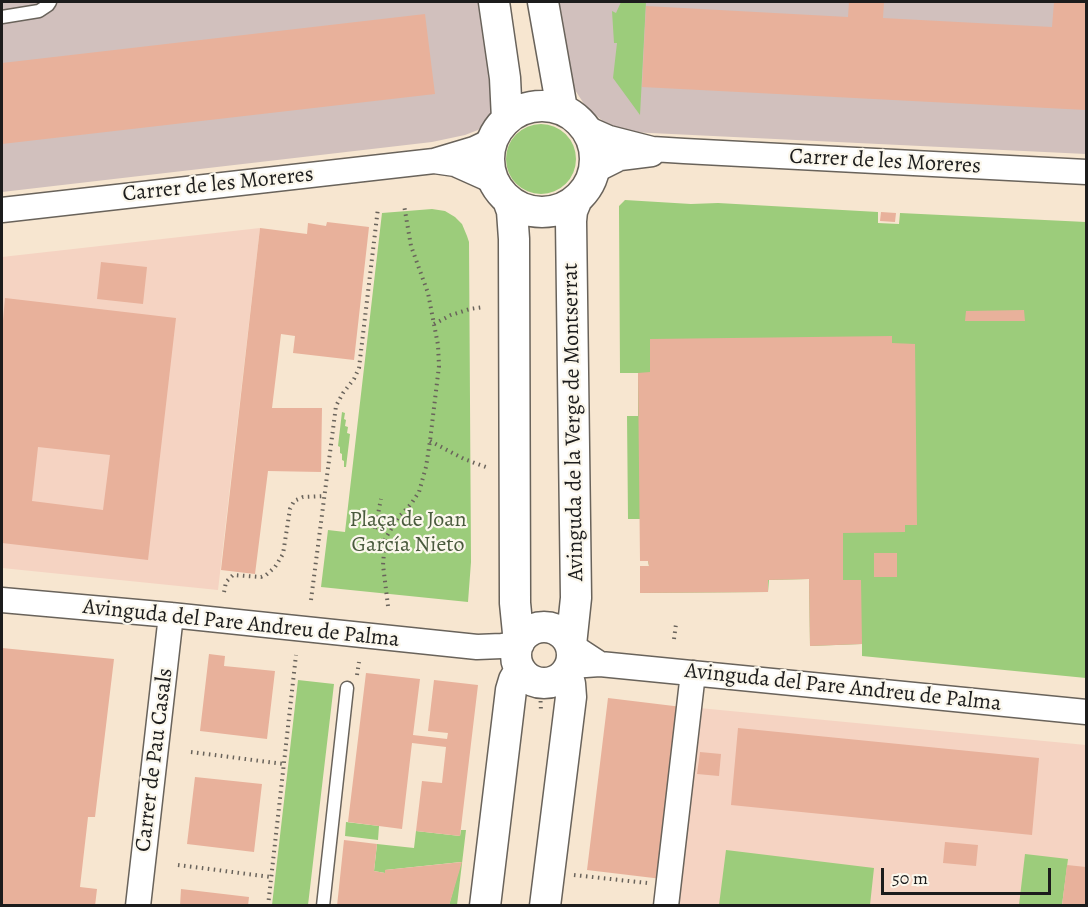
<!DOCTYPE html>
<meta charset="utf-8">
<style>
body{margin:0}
#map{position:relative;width:1088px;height:907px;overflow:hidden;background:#f7e6d0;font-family:Alegreya,serif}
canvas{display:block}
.frame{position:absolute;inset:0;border:3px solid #1c1c1c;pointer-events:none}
.scale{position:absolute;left:881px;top:868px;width:170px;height:27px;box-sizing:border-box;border:3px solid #1c1c1c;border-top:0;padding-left:8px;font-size:18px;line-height:21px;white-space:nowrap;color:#1c1c1c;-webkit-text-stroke:4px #fbf7ec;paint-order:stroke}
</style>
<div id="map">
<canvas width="1088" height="907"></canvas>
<div class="frame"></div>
<div class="scale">50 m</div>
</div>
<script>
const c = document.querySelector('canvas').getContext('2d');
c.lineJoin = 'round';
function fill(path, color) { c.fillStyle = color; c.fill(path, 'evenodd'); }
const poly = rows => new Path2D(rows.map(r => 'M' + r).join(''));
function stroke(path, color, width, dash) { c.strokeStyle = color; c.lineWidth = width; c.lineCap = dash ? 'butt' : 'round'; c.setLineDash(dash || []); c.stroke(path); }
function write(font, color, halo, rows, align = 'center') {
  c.font = font + ' Alegreya,serif'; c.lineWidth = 4.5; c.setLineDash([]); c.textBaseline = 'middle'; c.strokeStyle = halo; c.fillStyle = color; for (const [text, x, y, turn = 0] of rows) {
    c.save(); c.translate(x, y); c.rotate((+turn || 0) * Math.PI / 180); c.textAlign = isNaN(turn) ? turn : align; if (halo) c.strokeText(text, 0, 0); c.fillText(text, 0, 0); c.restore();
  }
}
const built = poly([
 [260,228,218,590,2,568,2,257],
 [699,708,1086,745,1086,905,676,906]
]);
const industrial = poly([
 [2,2,482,2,495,106,486,122,478,130,465,135,432,142,2,192],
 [558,2,1086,2,1086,154,630,132,604,122,586,107,575,90,568,61]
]);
const green = poly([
 [621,2,646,2,640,115,613,78,617,43,614,43,612,11,616,13],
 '506 159a35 35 0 1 1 70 0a35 35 0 1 1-70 0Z',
 [625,200,691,204,718,203,878,212,878,223,899,224,900,213,1086,222,1086,678,862,656,862,644,810,646,809,579,769,580,768,592,640,593,640,566,649,566,648,561,640,561,640,519,628,519,627,416,638,416,638,373,620,373,619,210,619,206],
 [432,209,445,211,455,217,462,224,467,236,469,242,471,562,468,602,321,587,328,530,345,532,382,213],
 [342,412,345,413,344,419,346,420,345,426,348,427,347,433,350,434,346,467,344,467,344,461,342,460,342,454,340,453,340,447,338,446],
 [298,680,334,684,308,905,272,905],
 [346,822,379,826,378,840,345,836],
 [461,830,466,830,457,905,449,905,461,862,385,870,385,873,374,871,377,844,414,848,416,831,460,836],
 [726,850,874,868,870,905,719,905],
 [1025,854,1068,859,1062,905,1019,905]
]);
const building = poly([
 [849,2,884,2,883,18,1052,27,1054,2,1086,2,1086,110,642,87,646,6,848,17],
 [425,14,435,94,2,144,2,63],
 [881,212,896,213,895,222,880,221],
 [327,222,369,227,354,360,293,353,295,336,281,334,272,408,322,408,321,472,268,471,255,574,221,570,260,228,307,234,308,223,326,226],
 [101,262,147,267,143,304,97,299],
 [5,298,176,318,148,560,2,543,2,332],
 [38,447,110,455,103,510,32,501],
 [1024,310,1025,321,965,321,966,311],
 [892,336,892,343,915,344,917,525,905,525,905,532,843,533,843,580,861,580,862,644,810,646,809,579,768,580,768,592,640,593,640,566,649,566,648,561,640,561,638,373,650,372,650,339],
 [874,553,897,553,897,577,874,577],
 [2,648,114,659,95,817,88,817,80,887,97,889,95,906,2,906],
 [209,654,225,656,224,666,275,671,267,739,200,731],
 [366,673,420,679,413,735,447,739,448,733,428,731,434,680,478,685,460,836,416,831,422,781,442,783,446,747,412,743,402,829,348,822],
 [608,698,682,707,662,879,587,870],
 [738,728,1039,758,1032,835,731,805],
 [700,752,721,754,719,776,697,774],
 [195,777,262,784,254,852,187,844],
 [344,840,377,844,374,871,385,873,385,870,462,862,449,906,337,906],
 [945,842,978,845,976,866,943,863],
 [1067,865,1086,867,1086,906,1062,906],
 [181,889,249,897,248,906,180,906]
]);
const path = poly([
 [434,324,451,315,470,309,484,307],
 [430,441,464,459,486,467],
 [375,529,381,499],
 [224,592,226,582,233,575,261,577,266,575,275,567,283,554,290,509,294,501,303,497,324,496],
 [311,600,336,406,343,393,354,379,359,368,378,208],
 [388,606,383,565,385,539,398,518,411,504,419,492,426,467,430,441,439,366,438,345,428,293,411,246,404,205],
 [674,639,676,624],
 [357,675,359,662],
 [540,689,541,711],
 [191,752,284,764],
 [178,865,271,877],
 [574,875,647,883],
 [268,906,296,655]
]);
const service = poly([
 [2,17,39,11,48,5,50,2],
 [323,906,347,688]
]);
const minor = poly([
 [584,127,609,138,652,149,684,151,1086,172],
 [434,161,455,164,493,181],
 [594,171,620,158,652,154],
 [2,210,434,161,474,149,493,140],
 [2,600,171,615,477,647,502,646,519,643],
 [600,664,1086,712],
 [571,666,600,664,571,645],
 [138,906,171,615],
 [666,906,693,673]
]);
const tertiary = poly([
 [494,2,505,78,507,119],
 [543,2,562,109],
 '489 159a53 53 0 1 1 106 0a53 53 0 1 1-106 0Z',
 [508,200,512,211,514,239,515,603,519,643],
 '516 655a28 28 0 1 1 56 0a28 28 0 1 1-56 0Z',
 [571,645,576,598,571,221,572,211,577,199],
 [485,906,511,690,514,680,520,670],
 [545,906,571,697,570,684,567,673]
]);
const streetNames = [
 ["Carrer de les Moreres",885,162,3],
 ["Carrer de les Moreres",218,185,-6],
 ["Avinguda de la Verge de Montserrat",574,422,-91],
 ["Avinguda del Pare Andreu de Palma",241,624,6],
 ["Avinguda del Pare Andreu de Palma",843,688,6],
 ["Carrer de Pau Casals",155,760,-83]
];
const parkNames = [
 ["Plaça de Joan",408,521],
 ["García Nieto",408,546]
];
fill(built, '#f5d3c2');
fill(industrial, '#d1c0bd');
fill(green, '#9ccc7b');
fill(building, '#e8b19b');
stroke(service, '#69635b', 15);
stroke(minor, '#69635b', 27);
stroke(tertiary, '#69635b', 33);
stroke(path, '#69635b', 4, [1.5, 4.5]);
stroke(service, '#fff', 12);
stroke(minor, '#fff', 24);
stroke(tertiary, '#fff', 30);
write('22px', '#1c1c1c', '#fbf7ec', streetNames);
write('22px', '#495a3d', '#fbf7ec', parkNames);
</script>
